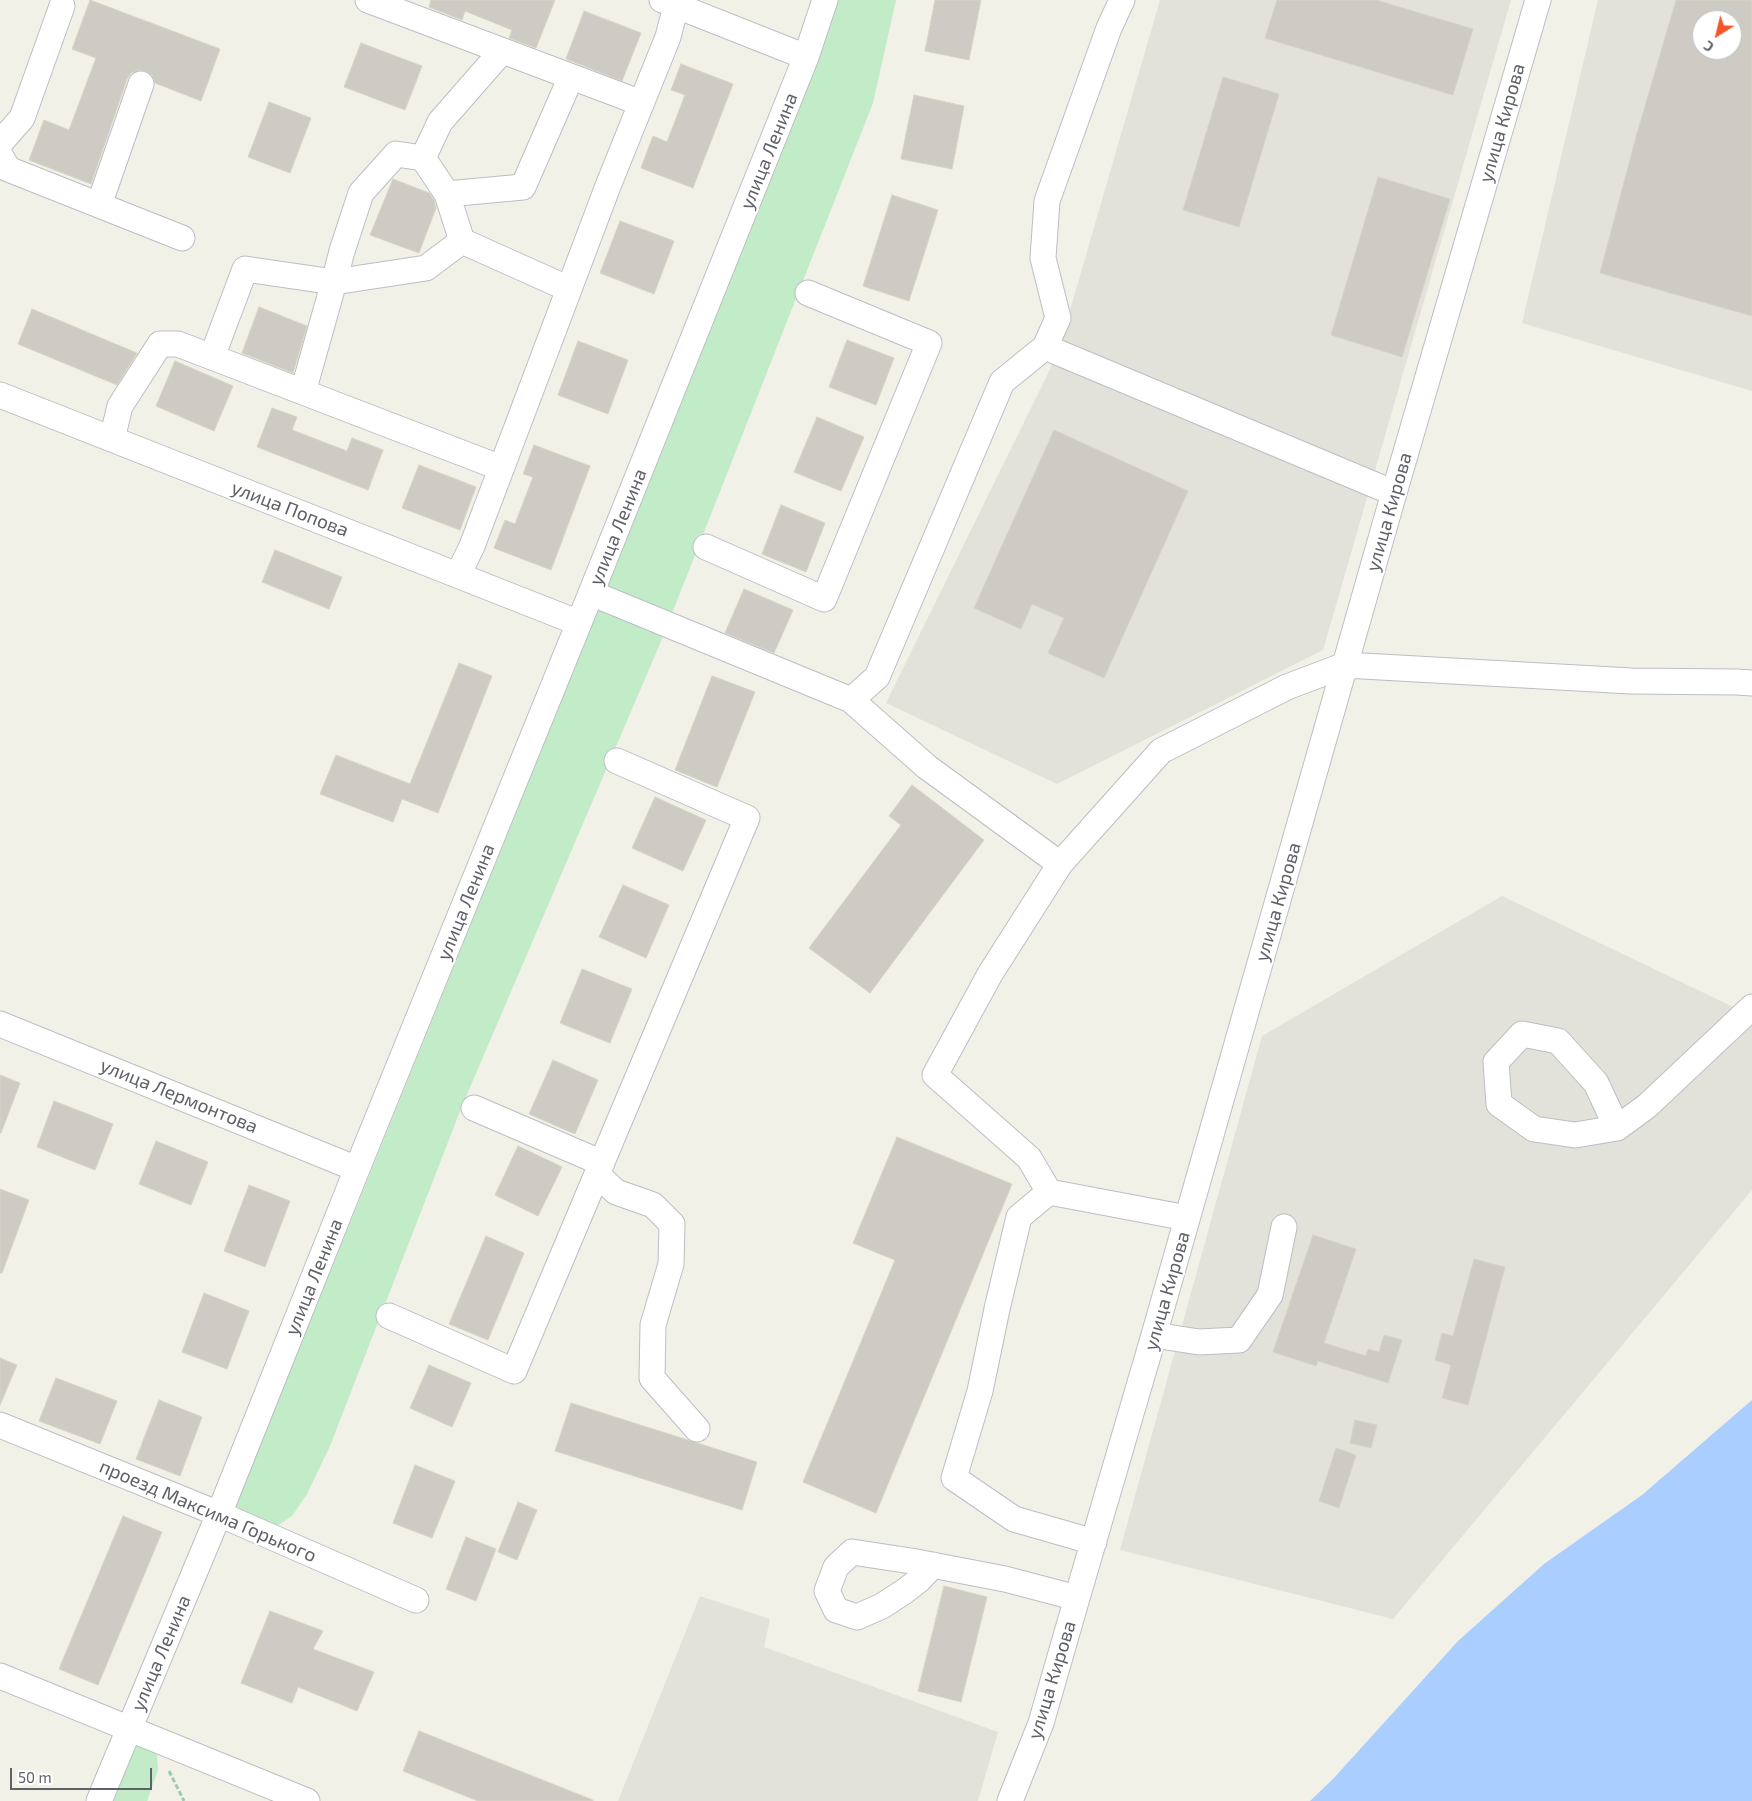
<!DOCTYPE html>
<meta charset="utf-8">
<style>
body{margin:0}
#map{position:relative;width:1752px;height:1801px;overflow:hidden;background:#f2f1e7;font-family:"Exo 2",sans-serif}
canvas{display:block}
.north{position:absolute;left:1692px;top:10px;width:50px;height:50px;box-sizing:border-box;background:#fff;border:1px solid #bfc0c3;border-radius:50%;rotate:216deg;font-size:14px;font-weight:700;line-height:20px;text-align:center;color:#5e6168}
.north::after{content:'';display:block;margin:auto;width:18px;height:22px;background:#f85427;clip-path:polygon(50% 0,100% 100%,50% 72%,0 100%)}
.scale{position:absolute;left:10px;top:1768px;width:142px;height:22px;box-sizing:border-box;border:2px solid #5e6168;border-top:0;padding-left:6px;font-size:15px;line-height:18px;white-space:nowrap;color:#5e6168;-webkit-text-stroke:4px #fff;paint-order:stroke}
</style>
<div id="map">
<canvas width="1752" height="1801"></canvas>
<div class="north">С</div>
<div class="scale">50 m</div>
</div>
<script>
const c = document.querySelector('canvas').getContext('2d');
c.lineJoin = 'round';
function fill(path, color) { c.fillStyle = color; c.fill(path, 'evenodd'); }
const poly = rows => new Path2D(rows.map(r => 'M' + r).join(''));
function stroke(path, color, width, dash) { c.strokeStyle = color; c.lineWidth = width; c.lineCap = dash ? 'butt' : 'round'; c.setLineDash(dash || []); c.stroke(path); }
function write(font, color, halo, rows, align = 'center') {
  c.font = font + ' "Exo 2",sans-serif'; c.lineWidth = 4.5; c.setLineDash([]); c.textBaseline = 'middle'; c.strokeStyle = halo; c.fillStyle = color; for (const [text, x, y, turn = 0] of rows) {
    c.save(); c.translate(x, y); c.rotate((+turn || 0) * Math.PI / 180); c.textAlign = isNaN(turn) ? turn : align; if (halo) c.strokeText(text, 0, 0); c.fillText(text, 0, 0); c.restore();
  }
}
const industrial = poly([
 [1160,0,1511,0,1323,650,1057,784,886,703,1057,355],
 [1598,0,1752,0,1752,391,1522,323],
 [1702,20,1732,20,1732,50,1702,50],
 [1502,896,1752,1016,1752,1190,1393,1619,1120,1550,1262,1036],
 [700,1596,770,1619,764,1647,998,1732,978,1801,618,1801]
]);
const green = poly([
 [838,0,896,0,873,103,671,616,605,591,818,61],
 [600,605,665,632,462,1106,330,1446,307,1494,292,1516,275,1527,241,1514,236,1505],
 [132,1744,151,1749,157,1755,158,1770,147,1801,107,1801]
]);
const water = poly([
 [1752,1400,1752,1801,1310,1801,1333,1779,1458,1641,1544,1564,1642,1495]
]);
const building = poly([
 [90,0,220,49,201,101,155,83,152,75,146,71,139,70,131,73,127,79,91,184,29,160,44,120,69,130,96,58,72,49,90,0],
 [431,0,555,0,536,48,509,38,512,30,465,11,462,20,429,7,431,0],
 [935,0,981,0,969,60,925,51,935,0],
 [1277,0,1376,0,1473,29,1453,95,1265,38,1277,0],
 [1676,0,1752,0,1752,316,1600,273,1636,137,1676,0],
 [1702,20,1732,20,1732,50,1702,50,1702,20],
 [584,11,641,33,622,81,566,59,584,11],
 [361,43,422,66,405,110,344,87,361,43],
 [681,64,733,84,693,188,641,168,653,136,667,142,685,95,671,90,681,64],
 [1223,77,1279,94,1239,227,1183,210,1223,77],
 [914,95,964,106,952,169,901,159,914,95],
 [269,102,311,118,290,173,248,157,269,102],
 [1378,177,1450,199,1402,357,1331,335,1378,177],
 [393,179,429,193,434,200,436,208,419,253,370,235,393,179],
 [892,195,938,210,909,301,863,286,892,195],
 [620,221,674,241,654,294,600,273,620,221],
 [259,307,307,326,293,373,242,353,259,307],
 [32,309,137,353,117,385,18,344,32,309],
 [847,340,894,358,876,405,829,387,847,340],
 [578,341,628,360,608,414,558,395,578,341],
 [175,361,233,386,214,431,156,406,175,361],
 [272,408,297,417,292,430,347,451,352,438,383,450,368,490,257,447,272,408],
 [817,417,864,437,841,491,794,472,817,417],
 [1054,430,1188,491,1104,678,1048,653,1064,618,1032,604,1021,629,974,608,1054,430],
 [534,445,590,466,551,570,494,548,505,520,515,524,533,477,523,474,534,445],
 [419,465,476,487,460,530,402,508,419,465],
 [781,505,825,523,806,572,762,554,781,505],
 [275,550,342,577,329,609,262,582,275,550],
 [744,589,793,610,774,653,725,633,744,589],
 [459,663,492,676,438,813,402,799,393,822,320,794,336,755,410,784,459,663],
 [712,676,755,692,717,787,675,770,712,676],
 [912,785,984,840,870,993,809,948,901,825,889,816,912,785],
 [655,797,706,820,683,871,632,848,655,797],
 [623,885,669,905,646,958,599,937,623,885],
 [582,969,632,989,610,1043,560,1023,582,969],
 [553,1060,598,1080,575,1134,529,1114,553,1060],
 [0,1075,20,1083,1,1133,0,1133,0,1075],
 [54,1101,113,1124,95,1170,37,1147,54,1101],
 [897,1137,1012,1184,876,1513,803,1482,895,1260,853,1243,897,1137],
 [156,1141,208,1162,191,1205,139,1184,156,1141],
 [518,1146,562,1167,538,1216,495,1195,518,1146],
 [249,1185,290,1201,265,1267,224,1251,249,1185],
 [0,1189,29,1200,2,1273,0,1273,0,1189],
 [1313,1235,1356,1249,1324,1343,1366,1356,1368,1349,1379,1352,1384,1335,1402,1340,1388,1383,1318,1361,1316,1366,1273,1352,1313,1235],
 [486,1236,524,1253,488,1340,449,1324,486,1236],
 [1474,1259,1505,1267,1468,1405,1442,1398,1451,1365,1435,1360,1442,1333,1453,1336,1474,1259],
 [204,1293,249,1311,227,1369,182,1352,204,1293],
 [0,1358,17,1365,0,1405,0,1358],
 [429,1365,471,1383,452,1427,410,1408,429,1365],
 [56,1378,117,1401,100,1444,39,1421,56,1378],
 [159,1400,202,1417,180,1476,136,1459,159,1400],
 [571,1403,757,1462,742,1510,555,1451,571,1403],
 [1355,1420,1377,1425,1371,1448,1350,1443,1355,1420],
 [1336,1448,1356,1455,1339,1508,1319,1501,1336,1448],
 [415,1465,455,1481,432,1538,393,1523,415,1465],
 [518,1502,537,1510,517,1560,498,1552,518,1502],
 [123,1516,162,1532,98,1685,59,1669,123,1516],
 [466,1537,496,1549,476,1601,446,1589,466,1537],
 [944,1586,987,1597,961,1702,918,1691,944,1586],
 [270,1611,323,1631,313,1649,374,1672,357,1711,298,1687,292,1703,241,1683,270,1611],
 [419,1731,593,1800,593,1801,478,1801,403,1771,419,1731]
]);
const path = poly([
 [169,1771,184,1801]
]);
const minor = poly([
 [368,0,641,103],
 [662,0,806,57],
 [0,143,22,118,62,6],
 [0,155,8,169,182,238],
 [423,158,440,122,502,51],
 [447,194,523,187,571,77],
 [99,205,141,84],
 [462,241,426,268,334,282,342,251,361,193,396,154,423,158,447,194,462,241,569,289],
 [1045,347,1058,318,1043,258,1047,201,1109,28,1122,0],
 [212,357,245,269,334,282,303,392],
 [0,395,579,623],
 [112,439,120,406,160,344,178,344,501,468],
 [706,547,824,599,929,343,808,293],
 [458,575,472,546,608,186,668,37,676,6],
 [591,593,851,700,927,767,1060,864,1161,751,1287,687,1345,665,1631,681,1737,682,1752,683],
 [851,700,877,677,1002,382,1045,347,1394,493],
 [1060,864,990,974,935,1075,1029,1158,1049,1192,1019,1217,997,1309,980,1391,954,1478,1014,1519,1094,1542],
 [0,1024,357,1169],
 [474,1108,602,1163],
 [1617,1128,1596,1083,1558,1041,1522,1034,1496,1062,1499,1104,1534,1129,1575,1135,1617,1128,1647,1106,1752,1007],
 [597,1174,616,1192,653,1205,672,1224,671,1264,653,1325,652,1378,697,1429],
 [1049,1192,1187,1218],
 [389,1316,514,1371,747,818,617,761],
 [1154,1335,1199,1342,1239,1340,1270,1295,1284,1227],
 [0,1425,219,1514,416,1600],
 [933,1565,919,1580,905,1591,882,1606,857,1617,836,1610,827,1591,836,1567,852,1552,911,1561,1005,1579,1077,1598],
 [0,1676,307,1801],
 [99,1801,219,1514,357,1169,579,623,806,57,825,0],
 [1010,1801,1041,1723,1077,1598,1154,1335,1394,493,1538,0]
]);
const streetNames = [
 ["улица Кирова",1502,123,-74],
 ["улица Ленина",769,151,-68],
 ["улица Попова",290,509,21],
 ["улица Кирова",1389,512,-74],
 ["улица Ленина",618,527,-68],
 ["улица Ленина",466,902,-68],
 ["улица Кирова",1278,902,-74],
 ["улица Лермонтова",179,1096,22],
 ["улица Ленина",314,1277,-68],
 ["улица Кирова",1167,1291,-74],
 ["проезд Максима Горького",208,1511,23],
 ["улица Ленина",161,1653,-67],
 ["улица Кирова",1052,1680,-73]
];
fill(industrial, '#e2e2db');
fill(green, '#c2ebc8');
fill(water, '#aaceff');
fill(building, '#cdcbc4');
stroke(building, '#d7d4c4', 1);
stroke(minor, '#bbbec3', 27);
stroke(path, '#9accaf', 3, [5, 2.5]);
stroke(minor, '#fff', 25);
write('19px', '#5e6168', '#fff', streetNames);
</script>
